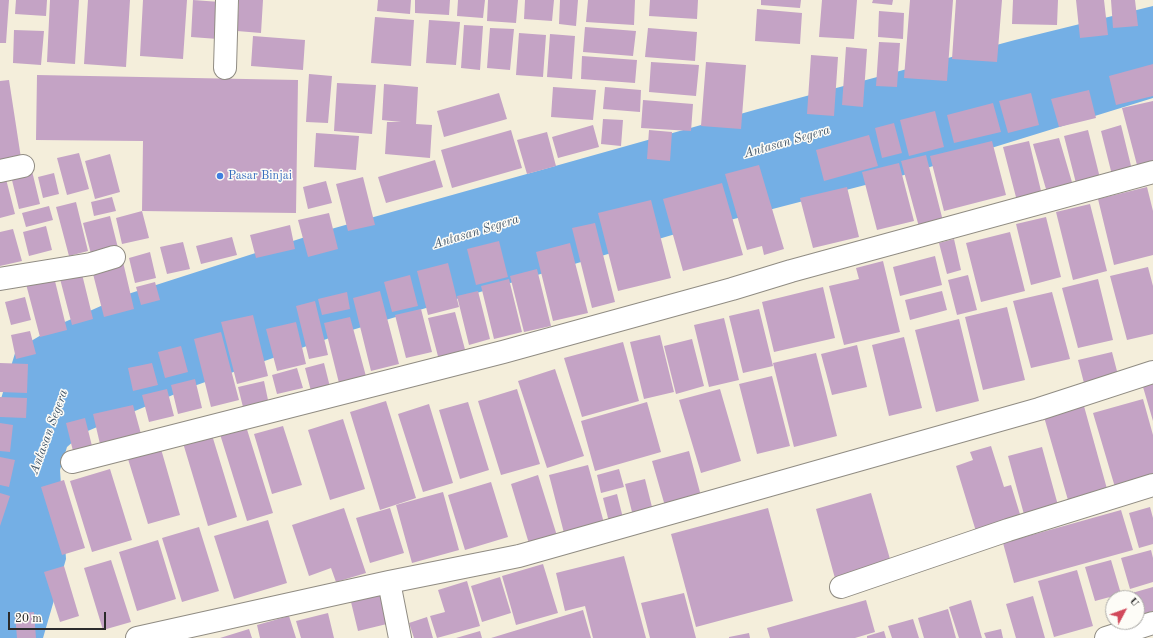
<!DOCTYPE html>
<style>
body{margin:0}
#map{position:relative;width:1153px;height:638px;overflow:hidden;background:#f4eedb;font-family:"Old Standard TT",serif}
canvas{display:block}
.north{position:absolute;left:1105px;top:590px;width:40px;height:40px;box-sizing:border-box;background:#fdfcf7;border:1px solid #a9a8a5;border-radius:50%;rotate:49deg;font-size:11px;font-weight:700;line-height:16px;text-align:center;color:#2b2b2b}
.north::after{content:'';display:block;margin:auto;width:14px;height:18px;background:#d1495b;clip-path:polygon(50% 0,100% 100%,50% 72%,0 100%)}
.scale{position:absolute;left:8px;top:612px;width:98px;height:18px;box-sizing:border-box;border:2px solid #2b2b2b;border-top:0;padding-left:5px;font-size:12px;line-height:14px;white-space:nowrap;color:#2b2b2b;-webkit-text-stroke:3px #fdfcf7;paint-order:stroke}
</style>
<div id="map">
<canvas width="1153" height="638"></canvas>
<div class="north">U</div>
<div class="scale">20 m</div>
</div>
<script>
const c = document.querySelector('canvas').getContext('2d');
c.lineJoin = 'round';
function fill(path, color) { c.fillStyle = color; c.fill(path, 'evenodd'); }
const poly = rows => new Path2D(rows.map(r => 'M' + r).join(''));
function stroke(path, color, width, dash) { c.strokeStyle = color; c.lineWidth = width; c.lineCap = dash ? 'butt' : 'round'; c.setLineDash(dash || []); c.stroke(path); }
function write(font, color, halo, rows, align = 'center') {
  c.font = font + ' "Old Standard TT",serif'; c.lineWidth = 3; c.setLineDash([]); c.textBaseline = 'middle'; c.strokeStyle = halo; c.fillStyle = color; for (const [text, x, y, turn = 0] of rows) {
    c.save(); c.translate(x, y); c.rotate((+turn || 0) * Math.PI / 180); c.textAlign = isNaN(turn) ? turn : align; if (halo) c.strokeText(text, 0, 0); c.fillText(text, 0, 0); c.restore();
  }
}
const water = poly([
 [1153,6,1153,98,904,175,672,235,352,330,194,386,83,433,67,447,60,470,66,559,43,638,0,638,0,402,16,350,58,325,128,294,324,231,758,109,1015,40]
]);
const building = poly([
 [0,0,9,0,6,43,0,43],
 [16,0,47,0,46,16,15,14],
 [50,0,79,0,75,64,47,62],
 [88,0,130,0,126,67,84,64],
 [143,0,187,0,183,59,140,56],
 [193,0,220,2,218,39,191,37],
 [239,0,263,0,261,33,237,31],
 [378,0,411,0,410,14,377,11],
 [415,0,450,0,449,15,415,13],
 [458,0,485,0,483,18,457,16],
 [488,0,518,0,516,23,487,21],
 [525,0,554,0,552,21,524,19],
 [560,0,578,0,576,26,559,24],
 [588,0,635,0,634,25,586,22],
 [650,0,698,0,697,19,649,16],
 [761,0,801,0,800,8,761,5],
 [822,0,857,0,854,39,819,37],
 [873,0,893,0,892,5,872,3],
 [910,0,953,0,947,81,904,78],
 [956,0,1002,0,997,62,952,59],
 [1013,0,1058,0,1057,25,1012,24],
 [1076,0,1104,0,1108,35,1080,38],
 [1111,0,1135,0,1138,26,1113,28],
 [757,9,802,13,800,44,755,41],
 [879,11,904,13,903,39,878,37],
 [375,17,414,20,411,66,371,63],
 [429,20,460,22,456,65,426,63],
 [464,25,483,26,480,70,461,68],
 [585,27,636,31,633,56,583,52],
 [490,28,514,29,510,70,487,68],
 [648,28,697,32,695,61,645,57],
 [14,30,44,31,41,65,13,63],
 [519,33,546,35,543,77,516,75],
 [550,34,575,36,572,79,547,77],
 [253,36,305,40,303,70,251,66],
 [879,42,900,43,897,87,876,86],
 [846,47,867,49,863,107,842,105],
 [811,55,838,57,834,116,807,114],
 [582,56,637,60,635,83,581,79],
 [651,62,699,65,696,96,649,92],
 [706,62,746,65,741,129,701,126],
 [1153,64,1153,96,1116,105,1109,76],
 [309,74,332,76,328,123,306,122],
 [37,75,298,80,296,213,142,211,143,141,36,140],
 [9,80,21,158,0,162,0,81],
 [337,83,376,85,372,134,334,131],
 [384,84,418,87,416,124,432,125,430,158,385,154,387,122,401,122,382,120],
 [553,87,596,90,593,120,551,117],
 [605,87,641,90,640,112,603,109],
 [1089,90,1096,118,1059,127,1051,99],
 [499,93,507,119,444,137,437,111],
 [1031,93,1039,125,1008,133,999,101],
 [643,100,693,104,691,131,641,128],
 [1153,101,1153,161,1137,165,1122,108],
 [993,103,1001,132,954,143,947,115],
 [935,111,944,147,909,156,900,120],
 [603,119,623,120,621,146,601,144],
 [894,123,902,153,882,158,875,128],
 [593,125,599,147,558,158,552,137],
 [1121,125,1133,174,1113,179,1101,131],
 [511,130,522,168,452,188,441,150],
 [649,130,672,132,670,161,647,159],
 [1088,130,1102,186,1078,191,1064,136],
 [547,132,556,166,527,174,517,140],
 [316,133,359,136,356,170,314,167],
 [869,135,878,166,824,181,816,150],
 [1059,138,1074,189,1048,196,1033,144],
 [992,141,1006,195,944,211,930,156],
 [1029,141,1042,195,1017,201,1003,147],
 [79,153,89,189,67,195,57,158],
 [110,154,120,192,95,199,85,161],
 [926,155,943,221,919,227,901,161],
 [435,160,443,187,386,203,378,177],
 [899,163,914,221,877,230,862,172],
 [759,165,784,249,764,255,762,246,747,250,725,174],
 [32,171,40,204,19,209,11,176],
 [54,173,59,194,43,198,38,177],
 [363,177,375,225,348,231,336,184],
 [6,179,15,214,0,218,0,181],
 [326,181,332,203,308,209,303,187],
 [722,183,743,255,683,271,663,199],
 [847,187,859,237,813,248,800,198],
 [1147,187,1153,211,1153,255,1114,265,1098,199],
 [112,197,116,211,94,216,91,202],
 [651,200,671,278,618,291,598,213],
 [76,202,88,251,69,256,56,207],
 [1090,204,1107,271,1073,280,1056,212],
 [49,206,53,220,26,227,22,213],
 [142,211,149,238,122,244,116,218],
 [329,213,338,249,308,257,298,220],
 [110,216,118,248,91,254,83,223],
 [1046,217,1061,277,1031,285,1016,224],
 [595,223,615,302,592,308,572,228],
 [290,225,295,249,256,258,250,235],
 [46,226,52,250,29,256,23,232],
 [13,229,22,261,0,266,0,232],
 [1010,232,1025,291,981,302,966,243],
 [232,237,237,255,201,264,196,246],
 [954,239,961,270,947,274,939,243],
 [499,241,508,277,476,285,467,249],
 [183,242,190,269,167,274,160,247],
 [570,243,588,313,553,321,536,252],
 [150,252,156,278,135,283,129,258],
 [935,256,942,285,900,296,893,267],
 [883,261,900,332,844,345,829,286,859,279,856,268],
 [123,262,134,309,104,317,92,270],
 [448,263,459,307,428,315,417,271],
 [1148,267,1153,286,1153,334,1127,340,1110,276],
 [537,269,551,326,524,332,510,276],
 [81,270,93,319,72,325,59,275],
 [410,275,418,306,392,312,384,282],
 [968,275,977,310,957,315,948,280],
 [54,277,67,330,40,337,26,284],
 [509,279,522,332,494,339,481,286],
 [1098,279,1113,340,1078,348,1062,288],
 [155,282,160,300,141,305,136,287],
 [823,287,835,338,774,352,762,302],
 [380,291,399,364,371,371,353,298],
 [478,291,490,339,469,345,457,296],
 [942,291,947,310,910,320,905,300],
 [347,292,350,309,322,315,318,299],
 [1052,292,1070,359,1031,368,1013,301],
 [25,297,31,320,11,325,5,302],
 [315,301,328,355,309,359,296,306],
 [1007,307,1025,380,983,390,965,317],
 [421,309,432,352,406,358,395,315],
 [759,309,773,366,743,373,729,316],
 [455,312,467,357,440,364,428,318],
 [253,315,268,376,237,384,221,322],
 [350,317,367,380,340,387,324,323],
 [724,318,739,380,709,387,694,325],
 [959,319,979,401,936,412,915,330],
 [296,322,306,364,277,371,266,329],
 [30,331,36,354,16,359,11,335],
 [221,332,239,400,211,407,194,339],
 [660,335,674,392,644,399,630,342],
 [904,337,922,408,889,416,872,345],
 [692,339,704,386,676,394,664,346],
 [623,342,639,401,582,417,564,358],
 [857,345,867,387,832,395,821,354],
 [181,346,188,372,165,378,158,352],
 [1112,352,1118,375,1084,383,1078,360],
 [816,353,837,436,794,447,773,363],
 [0,363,28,364,27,393,0,392],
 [152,363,158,385,133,391,128,368],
 [324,363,331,391,312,395,305,368],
 [297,368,303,388,277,394,272,375],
 [555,369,584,456,547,468,518,381],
 [772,376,790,446,757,454,739,384],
 [195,379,202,408,178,414,171,385],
 [264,381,268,400,243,407,238,387],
 [1153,384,1153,421,1143,387],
 [167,389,174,416,149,422,142,395],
 [517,389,540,464,501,475,478,401],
 [720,389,741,461,701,473,679,400],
 [0,397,27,398,26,418,0,417],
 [1082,399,1109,496,1070,507,1042,410],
 [1143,399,1153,435,1153,484,1117,494,1093,413],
 [386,401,416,498,380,510,350,412],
 [468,402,489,470,460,479,439,410],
 [647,402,661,452,595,471,581,421],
 [429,404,453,483,423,492,398,414],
 [133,405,141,434,100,444,93,414],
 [85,418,92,446,73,451,66,423],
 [343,419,365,489,330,500,308,430],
 [0,423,13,425,10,452,0,451],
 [245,423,273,513,247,521,219,431],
 [283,426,302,485,272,494,254,434],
 [212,435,237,517,208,526,183,443],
 [991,446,1004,487,1011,485,1023,524,978,538,956,466,973,460,970,452],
 [1042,447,1059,509,1025,518,1008,456],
 [161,449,180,515,148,524,128,459],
 [689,451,701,496,665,506,652,461],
 [0,457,15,460,9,487,0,485],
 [588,465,604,523,564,533,549,475],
 [110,469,132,540,92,552,70,481],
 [619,469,624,487,601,493,597,475],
 [538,475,558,539,530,547,511,484],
 [645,479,653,511,633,516,625,484],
 [64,480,85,548,62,555,41,487],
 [491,482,508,537,465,550,448,495],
 [443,492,459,550,412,563,396,505],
 [0,493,10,496,0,526],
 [871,493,892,566,836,582,816,509],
 [617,494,623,518,609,522,603,498],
 [1150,507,1153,518,1153,544,1139,548,1129,513],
 [344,508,366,573,336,582,331,568,309,576,292,525],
 [390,508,404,553,370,563,356,518],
 [768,508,793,601,696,627,671,534],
 [1121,510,1133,550,1014,583,1003,543],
 [268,520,287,583,234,599,214,536],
 [199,527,219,591,182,602,162,538],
 [158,540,176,599,137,611,119,552],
 [1151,550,1153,558,1153,582,1130,589,1121,558],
 [624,556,646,638,593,638,585,606,565,611,556,573],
 [111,560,131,622,103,630,84,568],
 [1111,560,1121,594,1095,601,1085,567],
 [543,564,558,613,516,625,502,576],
 [64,566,79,616,60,622,44,572],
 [1077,570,1093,626,1054,637,1038,581],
 [500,577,511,613,482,622,471,586],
 [467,581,480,626,437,638,430,616,445,612,438,590],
 [1153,587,1153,611,1139,615,1137,609,1137,598,1134,598,1132,593],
 [684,593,696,638,650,638,641,603],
 [383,594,391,623,358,631,351,602],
 [1033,596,1045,638,1016,638,1006,604],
 [866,600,875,632,855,638,770,638,767,628],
 [971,600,982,638,959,638,949,607],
 [948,609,956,638,924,638,918,618],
 [583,610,591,638,491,638],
 [34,612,36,638,17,638,15,614],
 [328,613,334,638,301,638,296,621],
 [289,616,296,638,260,638,257,625],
 [427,617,433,638,414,638,409,623],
 [913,619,919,638,892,638,888,626],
 [249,629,252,638,220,638],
 [1001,629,1003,638,986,638,984,633],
 [480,631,482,638,456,638],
 [884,631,886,638,867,638,867,636],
 [749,633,750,638,729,638,729,637]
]);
const minor = poly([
 [225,68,227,0],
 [0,171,23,166],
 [0,279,91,264,114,257],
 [72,462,503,352,732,289,791,271,1153,172],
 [389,582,400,638],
 [841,587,1008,530,1153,485],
 [137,638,389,582,519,556,1039,409,1153,372],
 [1106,638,1153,623]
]);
const markers = [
 [220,176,4,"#3f7fe0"]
];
const shopNames = [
 ["Pasar Binjai",228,176]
];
const waterNames = [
 ["Antasan Segera",787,142,-16],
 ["Antasan Segera",476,232,-17],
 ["Antasan Segera",49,432,-70]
];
fill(water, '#74afe5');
fill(building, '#c4a3c5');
stroke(minor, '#908c83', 24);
stroke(minor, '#fff', 22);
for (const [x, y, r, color] of markers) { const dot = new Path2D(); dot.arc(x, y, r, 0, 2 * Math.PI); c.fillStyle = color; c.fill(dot); stroke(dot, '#fdfcf7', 1.5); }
write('12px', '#366cbe', '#fdfcf7', shopNames, 'left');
write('italic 13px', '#45596c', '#fdfcf7', waterNames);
</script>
